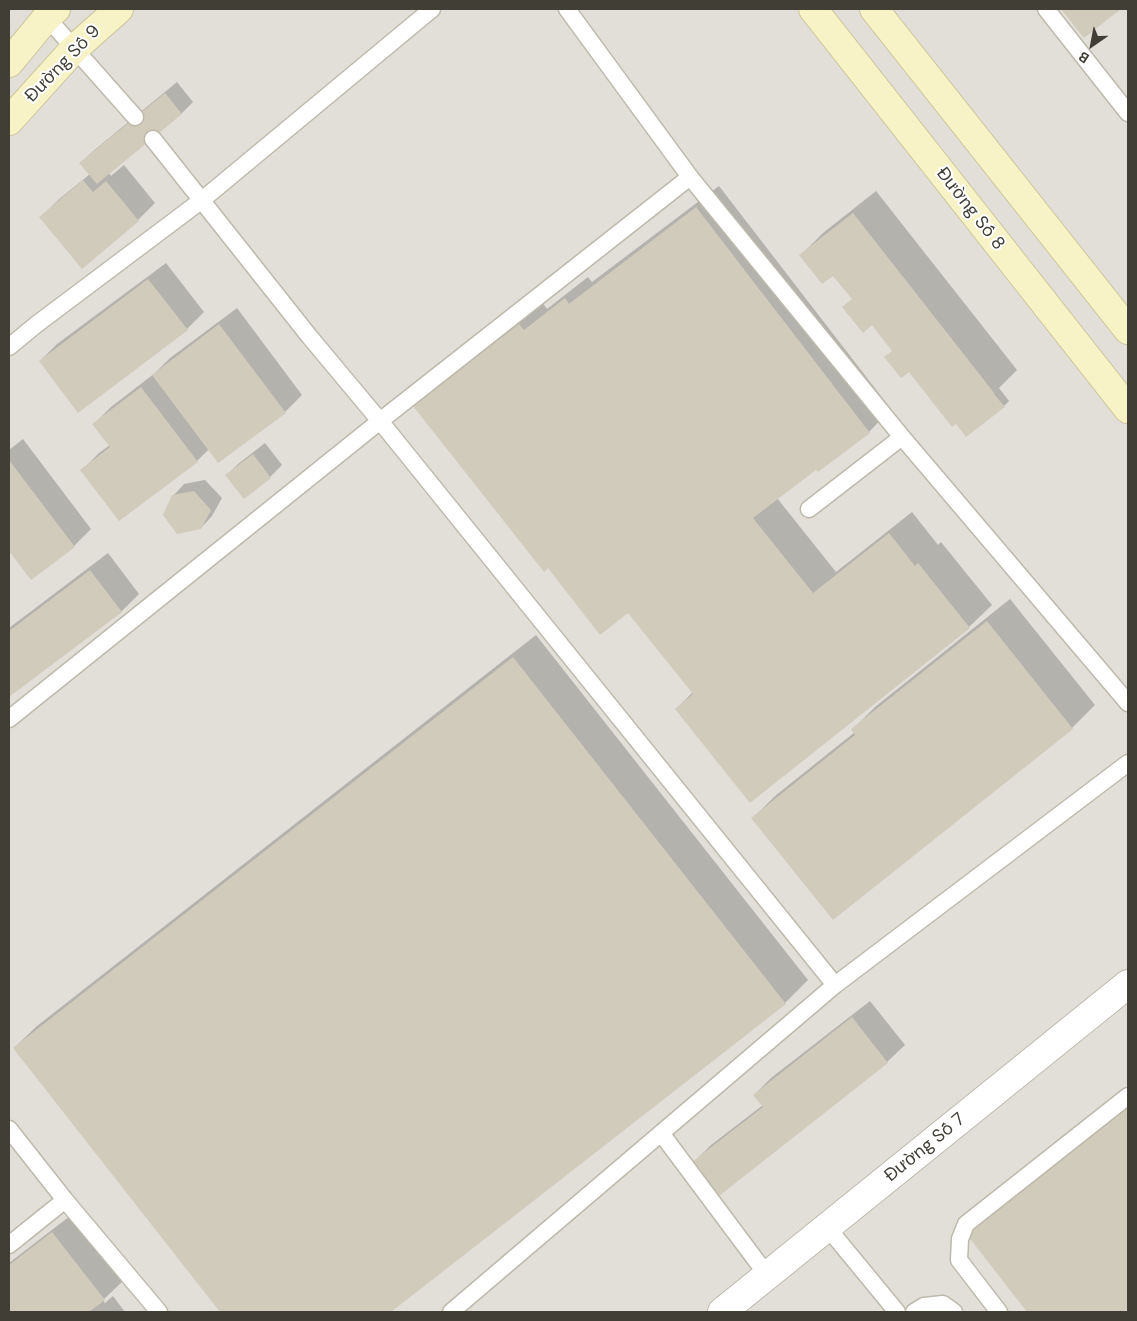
<!DOCTYPE html>
<meta charset="utf-8">
<style>
body{margin:0}
#map{position:relative;width:1137px;height:1321px;overflow:hidden;background:#f0eee4;font-family:"DM Sans",sans-serif}
canvas{display:block}
.frame{position:absolute;inset:0;border:10px solid #413e35;pointer-events:none}
.north{position:absolute;left:1067px;top:20px;width:50px;height:50px;-webkit-text-stroke:4px #fff;paint-order:stroke;rotate:213deg;font-size:14px;font-weight:700;line-height:20px;text-align:center;color:#413e35}
.north::after{content:'';display:block;margin:auto;width:18px;height:22px;background:#413e35;clip-path:polygon(50% 0,100% 100%,50% 72%,0 100%)}
</style>
<div id="map">
<canvas width="1137" height="1321"></canvas>
<div class="frame"></div>
<div class="north">B</div>
</div>
<script>
const c = document.querySelector('canvas').getContext('2d');
c.lineJoin = 'round';
function fill(path, color) { c.fillStyle = color; c.fill(path, 'evenodd'); }
const poly = rows => new Path2D(rows.map(r => 'M' + r).join(''));
function stroke(path, color, width, dash) { c.strokeStyle = color; c.lineWidth = width; c.lineCap = dash ? 'butt' : 'round'; c.setLineDash(dash || []); c.stroke(path); }
function write(font, color, halo, rows, align = 'center') {
  c.font = font + ' "DM Sans",sans-serif'; c.lineWidth = 4; c.setLineDash([]); c.textBaseline = 'middle'; c.strokeStyle = halo; c.fillStyle = color; for (const [text, x, y, turn = 0] of rows) {
    c.save(); c.translate(x, y); c.rotate((+turn || 0) * Math.PI / 180); c.textAlign = isNaN(turn) ? turn : align; if (halo) c.strokeText(text, 0, 0); c.fillText(text, 0, 0); c.restore();
  }
}
const industrial = poly([
 [9,9,1128,9,1128,1312,9,1312]
]);
const shadow = poly([
 [1063,9,1119,9,1084,36],
 [177,82,193,102,182,113,109,173,111,176,124,165,155,203,138,220,41,217,58,200,90,174,81,163,92,152],
 [719,186,891,409,869,432,816,468,777,498,836,572,912,512,938,545,941,542,992,605,969,627,751,801,676,709,693,692,629,612,549,566,415,406,437,384,542,302,547,309,588,277,592,282],
 [876,191,1017,370,999,388,1009,401,1004,406,963,420,893,350,834,274,801,255,823,233],
 [166,263,204,312,187,329,40,361,57,344],
 [237,308,302,395,285,412,209,449,197,461,82,470,99,453,110,445,94,424,111,407,155,373,170,358],
 [23,439,91,529,74,546,31,578,9,549,9,450],
 [265,443,282,465,270,477,244,497,227,475,238,464],
 [205,480,222,498,212,516,201,528,173,496,184,484],
 [108,553,139,594,122,611,9,696,9,628],
 [1010,599,1095,705,1072,728,833,918,753,818,775,796,855,732,853,729,875,707],
 [536,635,808,980,785,1003,389,1312,222,1312,14,1048,37,1026],
 [870,1001,905,1045,887,1062,694,1162,711,1145,763,1105,754,1095,771,1078],
 [1128,1102,1128,1307,1121,1312,1029,1312,966,1231],
 [70,1216,122,1282,103,1300,105,1303,113,1296,125,1312,9,1312,9,1263]
]);
const building = poly([
 [1061,9,1121,9,1084,38],
 [165,93,182,114,97,184,79,163],
 [83,180,93,192,106,181,139,221,82,269,39,217],
 [696,207,870,433,818,472,816,470,753,518,813,593,889,533,915,566,918,563,970,628,750,803,675,709,693,694,628,613,600,635,548,568,544,572,413,406,519,324,524,330,565,298,569,304],
 [853,213,995,394,994,394,1005,407,966,437,956,424,952,427,909,372,901,378,884,357,892,351,872,325,863,333,842,307,852,299,833,276,822,284,799,255],
 [148,279,188,330,78,413,39,361],
 [219,324,286,413,218,463,152,375],
 [141,387,198,462,119,521,80,470,110,447,92,424],
 [253,454,271,478,244,499,225,475],
 [9,460,75,547,31,580,9,551],
 [194,491,211,510,201,529,177,534,163,515,172,495],
 [90,570,122,612,9,697,9,631],
 [987,621,1073,729,833,920,751,818,855,735,851,729],
 [513,657,786,1004,391,1312,220,1312,13,1048],
 [852,1017,888,1063,719,1196,692,1162,763,1107,753,1095],
 [1128,1105,1128,1308,1123,1312,1027,1312,964,1231],
 [52,1232,105,1300,89,1312,9,1312,9,1265]
]);
const lane = poly([
 [1046,9,1128,113],
 [42,12,135,117],
 [153,139,309,336,380,421,835,985],
 [690,177,902,437,1128,703],
 [9,347,37,324,202,200,432,9],
 [809,509,902,437],
 [9,719,380,421,690,177,567,9],
 [9,1129,65,1200,159,1312],
 [661,1133,767,1275],
 [827,1227,897,1312],
 [9,1245,65,1200],
 [451,1312,835,985,1128,763],
 [914,1312,924,1306,943,1304,954,1312],
 [999,1312,959,1260,960,1239,966,1224,1128,1096]
]);
const street = poly([
 [722,1312,1128,984]
]);
const secondary = poly([
 [813,9,1128,409],
 [874,9,1128,330],
 [9,63,47,17,56,9],
 [9,121,74,49,119,9]
]);
const streetNames = [
 ["Đường Số 9",63,64,-46],
 ["Đường Số 8",970,209,52],
 ["Đường Số 7",925,1148,-39]
];
fill(industrial, '#e2dfd9');
fill(shadow, '#0003');
fill(building, '#d0cbbb');
stroke(lane, '#bdb9ab', 19);
stroke(street, '#bdb9ab', 30);
stroke(secondary, '#cbc499', 30);
stroke(lane, '#fff', 16);
stroke(street, '#fff', 28);
stroke(secondary, '#f8f3c7', 28);
write('18px', '#413e35', '#fff', streetNames);
</script>
